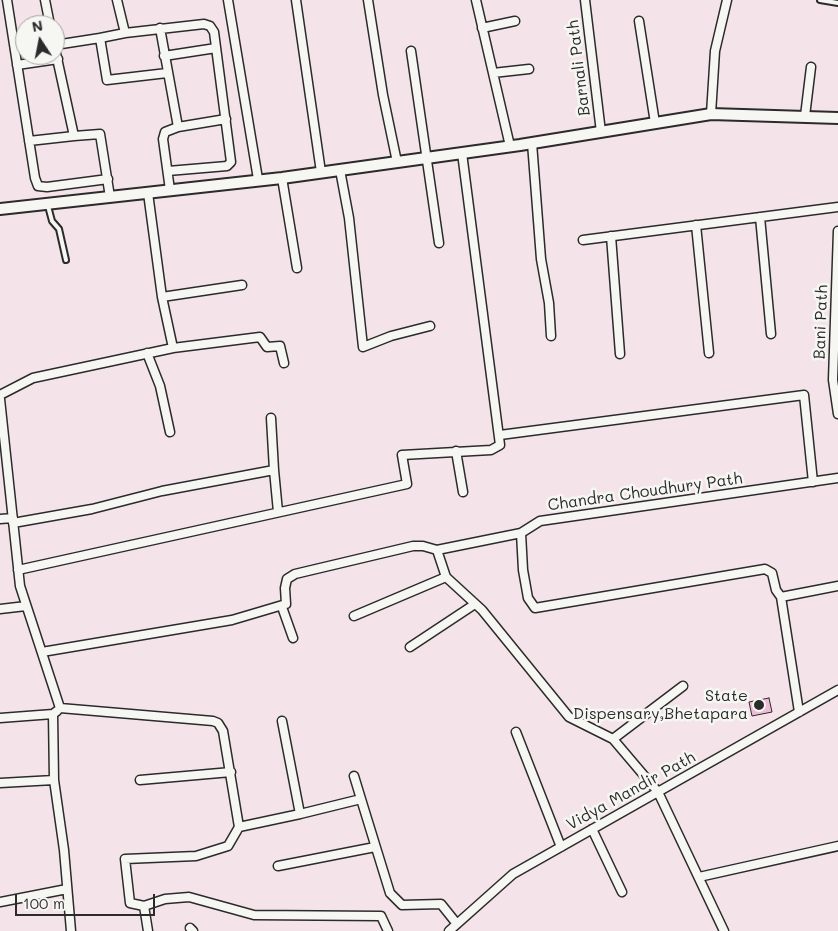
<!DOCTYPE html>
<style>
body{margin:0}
#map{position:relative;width:838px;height:931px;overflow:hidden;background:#f4e4ea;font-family:Mali,sans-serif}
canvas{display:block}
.north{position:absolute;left:15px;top:15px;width:50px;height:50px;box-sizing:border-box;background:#f6f6f2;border:1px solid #a5a5a2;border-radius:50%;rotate:349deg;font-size:14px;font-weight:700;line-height:20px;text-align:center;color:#2b2b2b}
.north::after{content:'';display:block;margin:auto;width:18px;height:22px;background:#2b2b2b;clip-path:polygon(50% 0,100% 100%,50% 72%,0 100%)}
.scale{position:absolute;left:15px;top:894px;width:140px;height:22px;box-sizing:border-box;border:2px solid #2b2b2b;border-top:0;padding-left:6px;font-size:15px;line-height:18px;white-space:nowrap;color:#2b2b2b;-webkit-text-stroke:4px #f6f6f2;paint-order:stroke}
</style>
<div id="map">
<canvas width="838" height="931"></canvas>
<div class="north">N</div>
<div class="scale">100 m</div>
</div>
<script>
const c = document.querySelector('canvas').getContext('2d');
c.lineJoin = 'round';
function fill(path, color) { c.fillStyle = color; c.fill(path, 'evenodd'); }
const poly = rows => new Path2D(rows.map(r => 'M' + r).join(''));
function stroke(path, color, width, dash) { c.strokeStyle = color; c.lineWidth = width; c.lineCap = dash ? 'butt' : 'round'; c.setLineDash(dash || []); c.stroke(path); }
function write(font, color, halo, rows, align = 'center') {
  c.font = font + ' Mali,sans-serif'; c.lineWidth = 5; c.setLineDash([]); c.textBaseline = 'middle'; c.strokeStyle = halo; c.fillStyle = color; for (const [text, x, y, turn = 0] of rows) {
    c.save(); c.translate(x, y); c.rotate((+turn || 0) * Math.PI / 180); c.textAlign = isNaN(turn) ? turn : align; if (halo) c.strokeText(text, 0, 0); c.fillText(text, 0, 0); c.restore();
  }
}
const building = poly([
 [769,698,772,712,752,716,749,702,769,698]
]);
const service = poly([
 [820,0,838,3],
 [48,206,52,221,59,229,66,260]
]);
const minor = poly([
 [7,0,35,178,38,186,47,187,108,179],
 [45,0,50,25],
 [117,0,125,33,204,24,210,26,214,32,231,162,227,166,168,171],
 [228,0,258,179],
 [296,0,321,172],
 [368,0,383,95,397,162],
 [476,0,510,146],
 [585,0,601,132],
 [639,21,655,123],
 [160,28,178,127,165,132,163,139,170,190],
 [482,28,515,21],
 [100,38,125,33],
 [55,45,100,38,107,80,167,73],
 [55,49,74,136,100,134,110,197],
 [411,51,439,243],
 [164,56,216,48],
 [17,65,58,59],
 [493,73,529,69],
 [711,114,715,51,727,0],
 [805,116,811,67],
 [178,127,226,119],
 [29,141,74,136],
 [532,143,541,259,549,303,551,336],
 [340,170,349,218,363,347,391,336,430,326],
 [282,178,297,268],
 [760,217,771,334],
 [696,225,709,353],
 [838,231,833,380,838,414],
 [611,236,620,354],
 [583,240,838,207],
 [162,297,242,285],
 [173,348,260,337,267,347,280,346,284,363],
 [147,353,160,386,170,432],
 [0,395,33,378,173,348,162,297,148,193],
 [0,399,20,586,60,708,213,721,218,723,223,731,239,827,228,846,196,856,125,859,130,903,144,906,148,931],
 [500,435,804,395,813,482],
 [456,451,463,492],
 [274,470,278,512],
 [0,519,13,518],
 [13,523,92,509,162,491,274,470,271,418],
 [521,533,523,570,528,598,535,608,765,569,772,573,776,590,781,597,799,712],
 [18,570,407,484,402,455,491,450,500,445,462,153],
 [781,597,838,586],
 [282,607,293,638],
 [0,609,26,606],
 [354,616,446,577],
 [410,647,475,604],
 [42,652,232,620,286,604,285,588,287,579,295,574,413,546,423,546,437,550],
 [53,714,54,780,64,850,71,931],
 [0,718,53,714,57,711],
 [282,721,300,814,361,799,390,893,402,905,441,904,457,924],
 [516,732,561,847],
 [613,739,683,686],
 [354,776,361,799],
 [140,780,231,772],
 [0,783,54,780],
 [239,827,300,814],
 [592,829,622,892],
 [278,866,375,847],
 [699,877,838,846],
 [0,902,67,889],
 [144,906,165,899,189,897,254,915,381,916,388,931],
 [190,928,193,931],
 [449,931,513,874,838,690],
 [724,931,658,792,613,739,569,717,482,610,446,577,437,550,521,533,540,521,838,478]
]);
const tertiary = poly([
 [0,209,282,178,520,145,711,114,838,118]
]);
const markers = [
 [759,705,6,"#2b2b2b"]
];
const streetNames = [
 ["Barnali Path",579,68,-97],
 ["Bani Path",821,322,-88],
 ["Chandra Choudhury Path",645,492,-8],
 ["Vidya Mandir Path",631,791,-29]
];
const poiNames = [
 ["State",748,696],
 ["Dispensary,Bhetapara",748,714]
];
fill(building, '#f0bbd6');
stroke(building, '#2b2b2b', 1);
stroke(service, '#2b2b2b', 8);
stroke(minor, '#2b2b2b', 11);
stroke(tertiary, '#2b2b2b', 14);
stroke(service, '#f6f6f2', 4);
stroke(minor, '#f6f6f2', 8);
stroke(tertiary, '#f6f6f2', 10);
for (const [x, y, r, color] of markers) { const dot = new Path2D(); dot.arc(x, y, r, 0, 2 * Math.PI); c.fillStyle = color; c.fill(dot); stroke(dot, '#f6f6f2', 2); }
write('16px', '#2b2b2b', '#f6f6f2', streetNames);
write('16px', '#2b2b2b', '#f6f6f2', poiNames, 'right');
</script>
